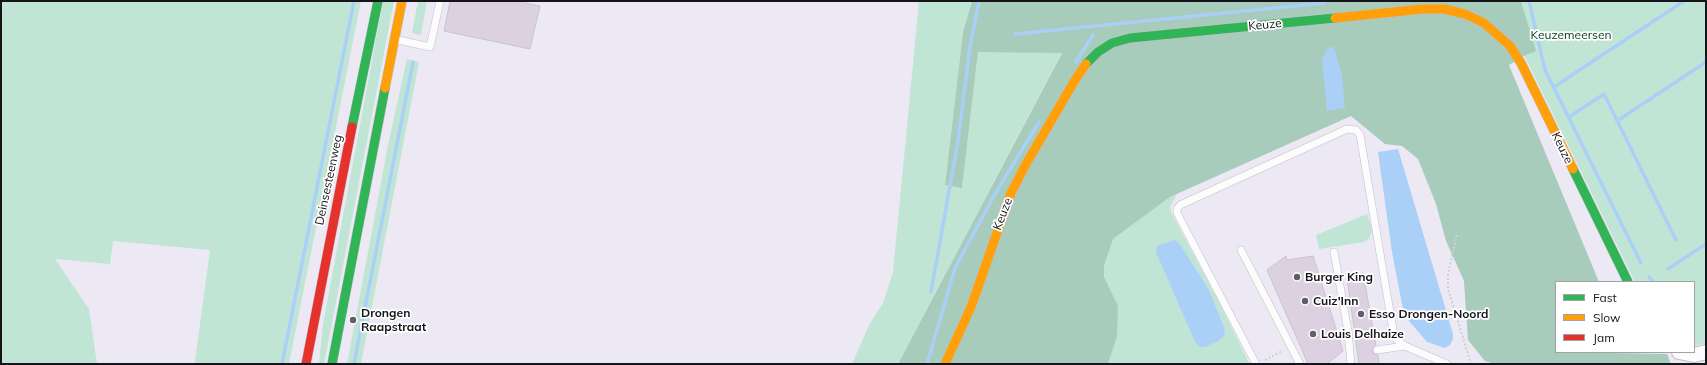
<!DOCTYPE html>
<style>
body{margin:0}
#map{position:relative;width:1707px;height:365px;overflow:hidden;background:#ece9f4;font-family:Mulish,sans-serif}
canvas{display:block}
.frame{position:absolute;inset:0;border:2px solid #16141b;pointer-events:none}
.legend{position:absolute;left:1555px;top:281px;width:140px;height:72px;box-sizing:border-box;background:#fff;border:1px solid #a2a1a4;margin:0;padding:5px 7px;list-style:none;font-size:12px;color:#16141b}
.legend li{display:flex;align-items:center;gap:8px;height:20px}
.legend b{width:20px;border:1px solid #a2a1a4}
</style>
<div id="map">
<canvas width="1707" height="365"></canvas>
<div class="frame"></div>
<ul class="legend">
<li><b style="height:5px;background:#30b455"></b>Fast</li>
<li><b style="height:5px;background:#ff9f0a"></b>Slow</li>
<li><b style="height:5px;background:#e5322d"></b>Jam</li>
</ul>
</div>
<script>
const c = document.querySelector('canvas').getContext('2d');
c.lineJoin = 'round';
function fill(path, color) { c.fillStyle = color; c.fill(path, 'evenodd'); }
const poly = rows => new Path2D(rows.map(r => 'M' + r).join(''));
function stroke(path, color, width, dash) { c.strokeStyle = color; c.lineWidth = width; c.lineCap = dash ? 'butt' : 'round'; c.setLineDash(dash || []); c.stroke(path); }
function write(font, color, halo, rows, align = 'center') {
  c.font = font + ' Mulish,sans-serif'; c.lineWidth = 3.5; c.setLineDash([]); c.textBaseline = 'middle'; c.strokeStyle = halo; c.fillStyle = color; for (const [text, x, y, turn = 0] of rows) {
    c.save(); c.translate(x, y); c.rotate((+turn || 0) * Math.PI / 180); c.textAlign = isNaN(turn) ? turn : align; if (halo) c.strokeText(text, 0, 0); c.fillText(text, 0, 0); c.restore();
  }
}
const green = poly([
 [1,1,361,1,289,364,197,364,195,361,210,250,113,241,110,264,55,259,89,309,97,364,1,364],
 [383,1,394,1,324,364,319,364,323,324],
 [418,1,427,1,421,35,412,33],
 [919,1,972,1,963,32,945,185,962,187,978,52,1062,52,898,364,852,364,869,325,883,303,893,272],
 [1521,1,1706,1,1706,343,1694,346,1694,282,1635,282,1524,55],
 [407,59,419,62,361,364,347,364,389,140],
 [1177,194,1170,207,1172,214,1219,302,1249,363,1246,364,1108,364,1117,337,1104,277,1104,266,1113,239,1170,197],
 [1367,214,1371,225,1372,232,1368,240,1364,242,1319,249,1316,235]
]);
const forest = poly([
 [972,1,1521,1,1536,51,1524,56,1509,65,1599,282,1556,282,1556,352,1667,354,1671,364,1494,364,1485,361,1468,340,1464,281,1446,241,1436,204,1418,159,1402,146,1385,144,1351,116,1170,197,1113,239,1104,266,1104,277,1118,306,1117,337,1108,364,898,364,1062,53,978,52,962,188,945,185,963,32]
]);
const water = poly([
 [1331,46,1335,50,1342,75,1345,108,1327,111,1322,60,1327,49],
 [1398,149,1453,334,1453,339,1450,345,1445,348,1427,342,1409,321,1403,309,1392,252,1378,152],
 [1174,240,1179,243,1209,290,1225,330,1224,336,1218,341,1205,347,1200,347,1195,342,1156,252,1157,246]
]);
const stream = poly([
 [1529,1,1545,70,1641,263],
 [1015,34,1324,3,1324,1],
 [1076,62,1093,35],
 [1554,87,1684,1],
 [1569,117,1604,94,1676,240],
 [1617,121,1706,62],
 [1668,269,1706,244],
 [1649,277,1653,282],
 [931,292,958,141,970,47,979,1],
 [282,364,354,1],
 [354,364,413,62],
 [927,364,955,268,995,194,1039,122]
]);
const building = poly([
 [450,1,525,1,525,3,540,6,530,49,444,31,450,1],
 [1286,256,1287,260,1313,256,1343,351,1327,364,1308,364,1267,270,1286,256],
 [1363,273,1376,345,1373,348,1372,351,1375,354,1378,355,1379,364,1359,364,1347,278,1363,273]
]);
const path = poly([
 [1457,235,1448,274,1448,289,1471,364],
 [1265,360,1282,351]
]);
const lane = poly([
 [398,40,430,47,440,1],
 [1241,250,1300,364],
 [1334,252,1348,331,1351,364],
 [1377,350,1405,346],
 [1256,364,1177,213,1177,209,1180,205,1347,129,1356,130,1360,135,1393,330,1397,340,1405,346,1447,364]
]);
const street = poly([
 [1679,352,1694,355,1706,352]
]);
const fast = poly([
 [1086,64,1098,52,1112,43,1130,38,1335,18],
 [352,127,378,1],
 [1573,169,1628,282],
 [332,364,385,88]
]);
const slow = poly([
 [1335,18,1423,9,1444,9,1465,14,1484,23,1510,46,1521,63,1573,169],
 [385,88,402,1],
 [945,364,971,307,1011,193,1026,164,1075,80,1086,64]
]);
const jam = poly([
 [306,364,352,127]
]);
const markers = [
 [1297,277,4,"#615f67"],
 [1305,301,4,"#615f67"],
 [1361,314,4,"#615f67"],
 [353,320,4,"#615f67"],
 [1313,334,4,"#615f67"]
];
const streetNames = [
 ["Keuze",1265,25,-6],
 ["Keuze",1562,148,64],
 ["Deinsesteenweg",329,180,-78],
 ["Keuze",1003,214,-69]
];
const parkNames = [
 ["Keuzemeersen",1571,35]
];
const poiNames = [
 ["Burger King",1305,277],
 ["Cuiz'Inn",1313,301],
 ["Drongen",361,313],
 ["Raapstraat",361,327],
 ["Esso Drongen-Noord",1369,314],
 ["Louis Delhaize",1321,334]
];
fill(green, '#c1e5d4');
fill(forest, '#a7ccbb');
fill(water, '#aad0f7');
stroke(stream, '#aad0f7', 3.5);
fill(building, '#dcd1e0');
stroke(building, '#c8c4cc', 1);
stroke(lane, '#c2bfc8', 8);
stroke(street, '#c2bfc8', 16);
stroke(fast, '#c2bfc8', 10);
stroke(slow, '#c2bfc8', 10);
stroke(jam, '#c2bfc8', 10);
stroke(path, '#d0d0d2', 2, [2, 2]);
stroke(lane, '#fcfcfd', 7);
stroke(street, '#fcfcfd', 14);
stroke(fast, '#30b455', 9);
stroke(slow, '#ff9f0a', 9);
stroke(jam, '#e5322d', 9);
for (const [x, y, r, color] of markers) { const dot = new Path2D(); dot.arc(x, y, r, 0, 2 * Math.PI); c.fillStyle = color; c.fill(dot); stroke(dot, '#fff', 1.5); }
write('12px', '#16141b', '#fff', streetNames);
write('12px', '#003a20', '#fff', parkNames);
write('bold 12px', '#16141b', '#fff', poiNames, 'left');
</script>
